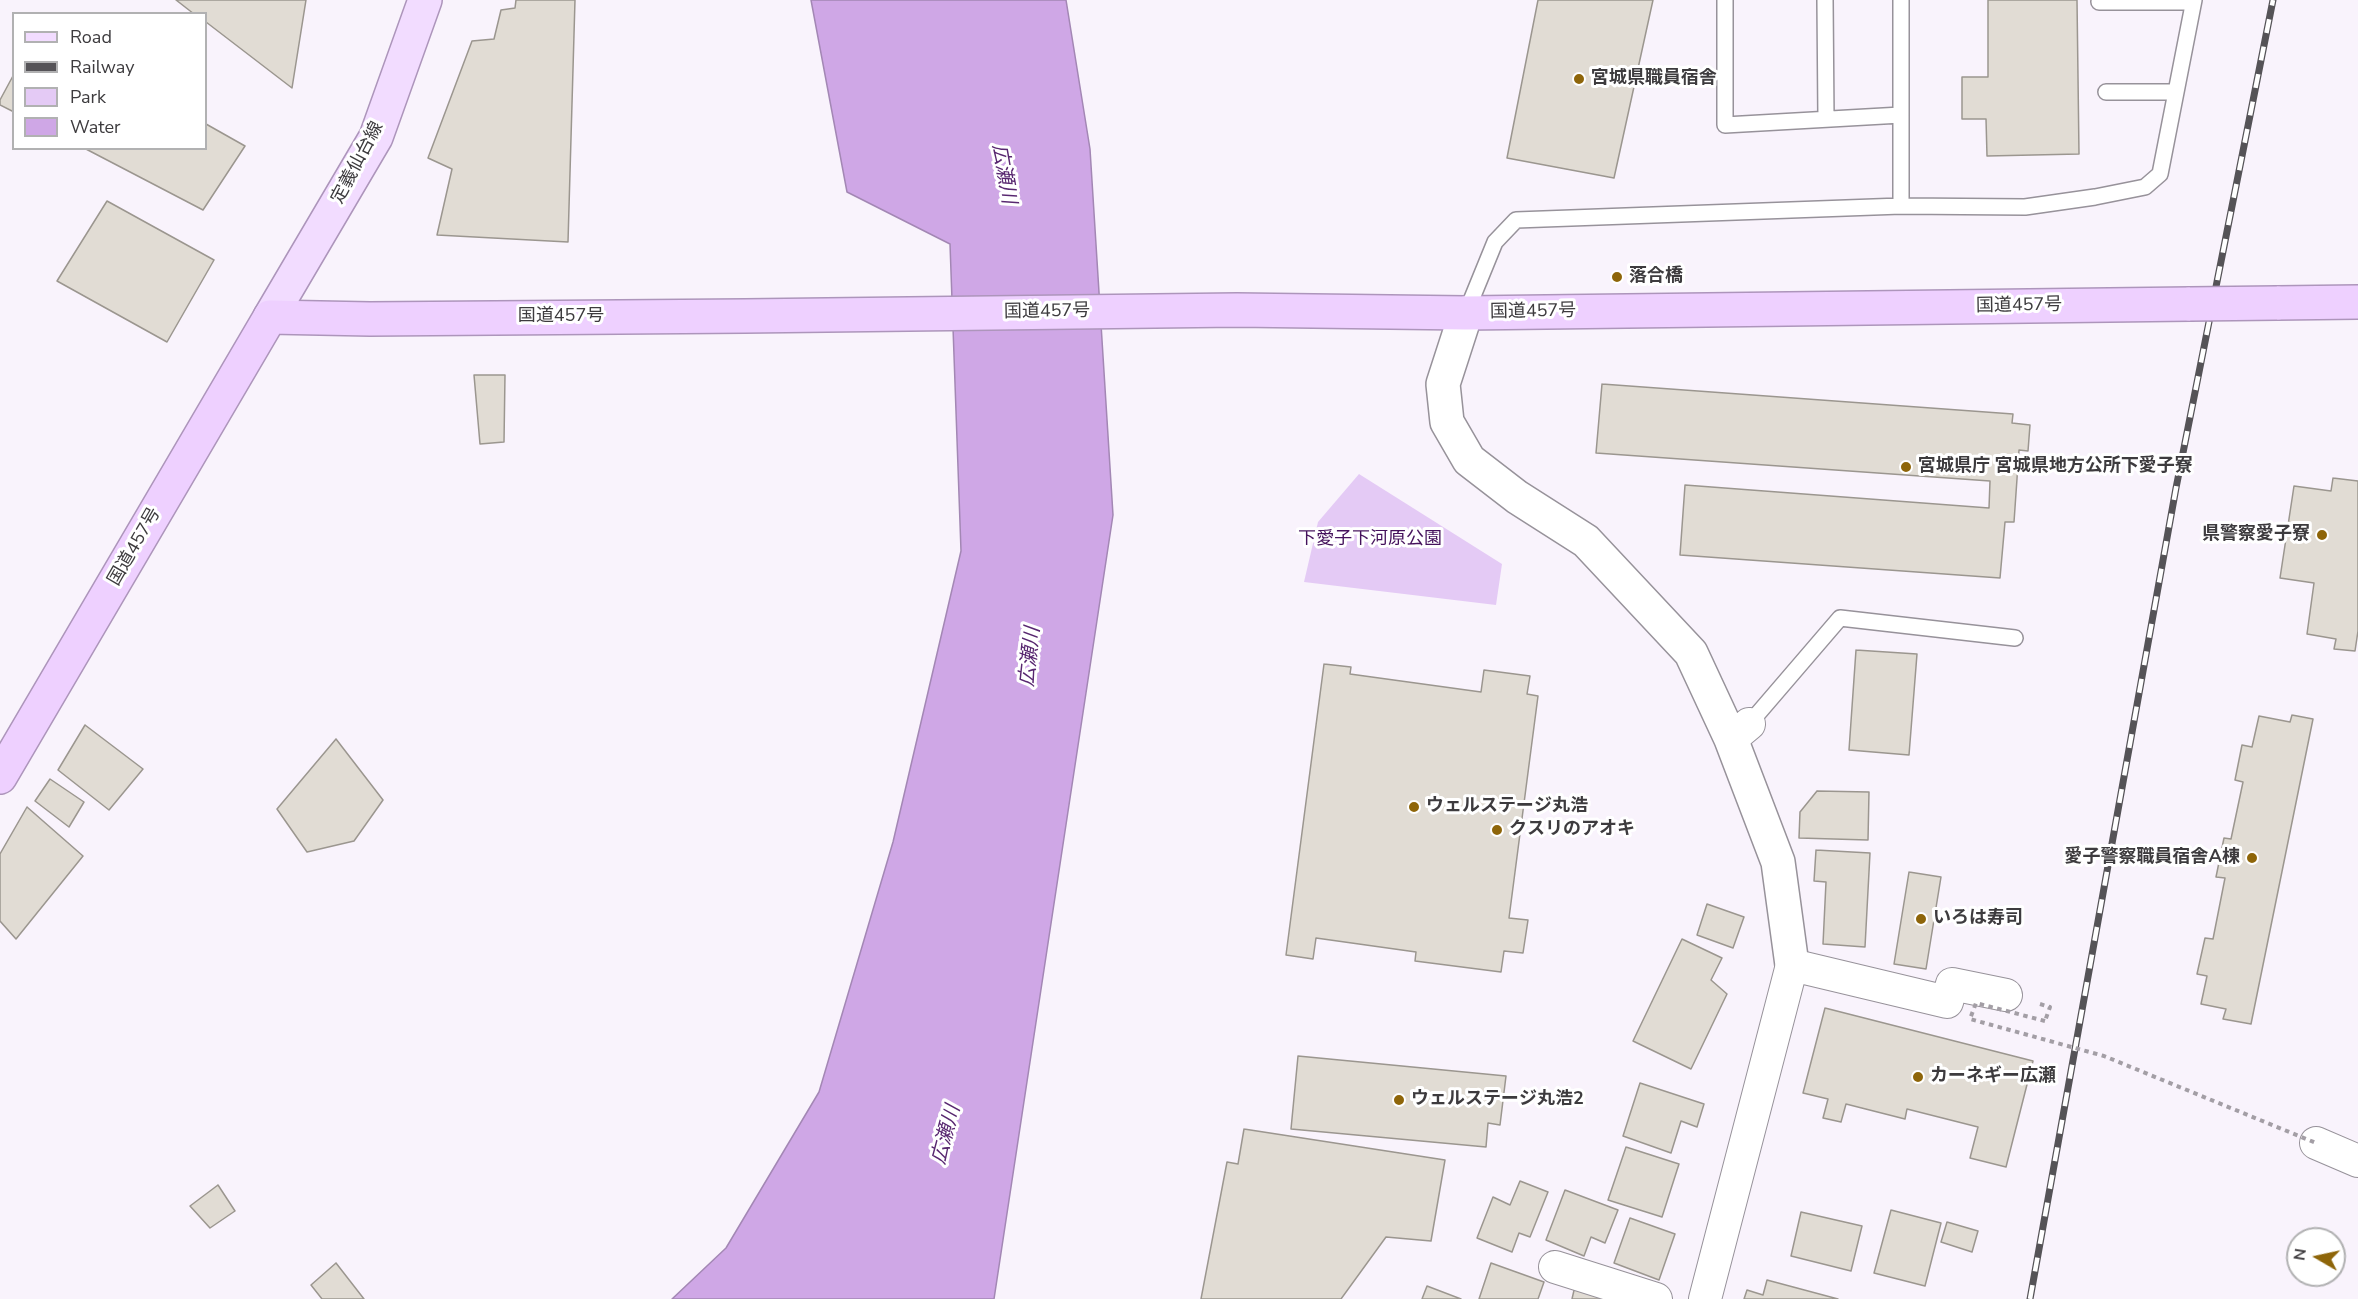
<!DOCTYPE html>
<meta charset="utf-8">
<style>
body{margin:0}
#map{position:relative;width:2358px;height:1299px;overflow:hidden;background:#f9f3fc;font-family:"Nunito Sans",sans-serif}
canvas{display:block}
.legend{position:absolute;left:12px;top:12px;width:195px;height:138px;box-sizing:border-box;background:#fff;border:2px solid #b1b1b2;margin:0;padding:8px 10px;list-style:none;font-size:18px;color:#3d3b3e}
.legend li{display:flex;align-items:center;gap:12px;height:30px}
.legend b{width:30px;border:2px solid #b1b1b2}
.north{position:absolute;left:2286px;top:1227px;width:60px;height:60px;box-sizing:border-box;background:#fff;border:2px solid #b1b1b2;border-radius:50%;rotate:279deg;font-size:16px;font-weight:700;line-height:24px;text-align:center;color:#3d3b3e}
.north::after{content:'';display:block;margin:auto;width:21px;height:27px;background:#8e6509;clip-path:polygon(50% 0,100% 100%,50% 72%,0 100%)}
</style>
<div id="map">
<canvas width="2358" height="1299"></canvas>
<ul class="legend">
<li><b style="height:8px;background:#f2dcff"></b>Road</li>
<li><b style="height:8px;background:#555357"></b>Railway</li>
<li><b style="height:16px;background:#e4caf5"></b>Park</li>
<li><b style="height:16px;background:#cfa7e6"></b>Water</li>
</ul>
<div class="north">N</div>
</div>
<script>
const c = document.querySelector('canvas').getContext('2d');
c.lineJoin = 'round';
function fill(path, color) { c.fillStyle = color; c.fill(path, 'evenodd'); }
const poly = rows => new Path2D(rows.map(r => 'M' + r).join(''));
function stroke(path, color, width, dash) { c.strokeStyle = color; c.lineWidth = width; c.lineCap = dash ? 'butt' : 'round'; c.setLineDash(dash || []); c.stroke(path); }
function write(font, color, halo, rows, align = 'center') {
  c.font = font + ' "Nunito Sans","Noto Sans JP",sans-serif'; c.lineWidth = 6; c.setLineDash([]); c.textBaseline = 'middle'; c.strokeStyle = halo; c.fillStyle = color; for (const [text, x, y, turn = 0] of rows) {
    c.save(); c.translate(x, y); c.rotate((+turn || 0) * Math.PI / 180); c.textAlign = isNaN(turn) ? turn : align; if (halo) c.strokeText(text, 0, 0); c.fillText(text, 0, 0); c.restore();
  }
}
const green = poly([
 [1359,474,1502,564,1496,605,1304,582,1318,522]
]);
const water = poly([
 [811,0,1066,0,1090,149,1113,515,994,1299,672,1299,726,1248,819,1092,893,842,961,551,950,244,847,192,811,0]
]);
const building = poly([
 [176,0,306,0,292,88,206,22,206,14,194,14,176,0],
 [516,0,575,0,568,242,437,235,452,169,428,158,472,41,494,39,501,10,515,8,516,0],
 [1538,0,1653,0,1614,178,1507,158,1538,0],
 [1988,0,2077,0,2079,154,1987,156,1986,119,1962,119,1962,77,1988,77,1988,0],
 [14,74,14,112,0,105,0,100,14,74],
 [206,124,245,146,203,210,84,148,206,148,206,124],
 [107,201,214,260,167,342,57,281,107,201],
 [474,375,505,375,504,442,480,444,474,375],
 [1602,384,2013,414,2012,423,2030,425,2028,451,2019,450,2014,522,2005,522,2000,578,1680,555,1685,485,1989,508,1990,481,1596,453,1602,384],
 [2333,478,2358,481,2358,631,2355,651,2334,649,2336,639,2307,634,2314,583,2280,578,2294,486,2331,491,2333,478],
 [1856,650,1917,654,1909,755,1849,750,1856,650],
 [1324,664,1351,667,1350,674,1481,692,1484,670,1530,676,1527,694,1538,696,1509,918,1528,920,1523,953,1504,951,1501,972,1415,961,1416,952,1316,938,1313,959,1286,955,1324,664],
 [2292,715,2313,719,2251,1024,2223,1019,2226,1009,2201,1004,2207,976,2197,974,2205,938,2213,939,2225,878,2216,877,2224,838,2231,839,2243,782,2235,780,2242,745,2252,747,2259,716,2290,722,2292,715],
 [85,725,143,769,109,810,58,770,85,725],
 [336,739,383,800,354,841,307,852,277,809,336,739],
 [50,779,84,802,69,827,35,801,50,779],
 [1817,791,1869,792,1868,840,1799,838,1800,812,1817,791],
 [27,807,83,856,16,939,0,921,0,854,27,807],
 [1816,850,1870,853,1865,947,1823,944,1826,882,1814,881,1816,850],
 [1909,872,1941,877,1926,969,1894,964,1909,872],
 [1707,904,1744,917,1733,948,1697,935,1707,904],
 [1682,939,1722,958,1711,980,1727,994,1691,1069,1633,1041,1682,939],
 [1825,1008,2033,1061,2006,1167,1970,1158,1978,1127,1907,1109,1905,1119,1846,1104,1841,1122,1823,1118,1828,1099,1803,1093,1825,1008],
 [1298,1056,1506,1076,1500,1125,1488,1123,1486,1147,1291,1129,1298,1056],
 [1640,1083,1704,1104,1697,1127,1681,1121,1671,1153,1623,1136,1640,1083],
 [1244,1129,1445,1160,1431,1241,1386,1237,1341,1299,1201,1299,1227,1162,1238,1164,1244,1129],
 [1626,1147,1679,1164,1662,1217,1608,1200,1626,1147],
 [1520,1181,1548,1192,1530,1237,1519,1233,1512,1252,1477,1238,1493,1197,1510,1205,1520,1181],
 [218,1185,235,1211,210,1228,190,1206,218,1185],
 [1565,1190,1618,1210,1605,1243,1591,1237,1584,1256,1546,1240,1565,1190],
 [1891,1210,1941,1223,1925,1286,1874,1273,1891,1210],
 [1801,1212,1862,1226,1851,1271,1791,1256,1801,1212],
 [1630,1218,1675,1234,1659,1280,1614,1263,1630,1218],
 [1947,1222,1978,1231,1972,1252,1941,1242,1947,1222],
 [336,1263,364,1299,322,1299,311,1285,336,1263],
 [1491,1263,1544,1282,1538,1299,1479,1299,1491,1263],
 [1767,1280,1838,1299,1744,1299,1747,1290,1763,1295,1767,1280],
 [1427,1286,1461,1299,1422,1299,1427,1286],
 [1575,1286,1605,1295,1604,1299,1572,1299,1575,1286]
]);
const path = poly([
 [2040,1004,2050,1007,2045,1021]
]);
const service = poly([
 [1725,0,1725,125,1901,115],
 [1825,0,1826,119],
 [1901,0,1901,206],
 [2099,2,2193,2],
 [2106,92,2176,92],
 [1466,313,1495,242,1516,220,1901,206,2025,207,2095,197,2145,187,2160,174,2194,0],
 [1749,724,1840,618,2015,638]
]);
const minor = poly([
 [1731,739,1749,724],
 [2316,1143,2358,1161],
 [1555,1267,1656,1299],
 [1705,1299,1792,965,1947,1002,1952,984,2006,995]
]);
const tertiary = poly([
 [1466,313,1443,384,1447,422,1469,460,1517,497,1586,541,1691,653,1731,739,1778,862,1792,965]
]);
const primary = poly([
 [270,317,376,137,425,0]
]);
const trunk = poly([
 [2277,303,2358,302],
 [0,777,270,317,370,319,745,316,1237,310,1466,313,2190,304]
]);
const rail = poly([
 [2030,1299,2176,488,2273,0]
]);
const pathBridge = poly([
 [2045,1021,1976,1003,1970,1019,2104,1056,2316,1143]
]);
const trunkBridge = poly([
 [2190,304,2277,303]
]);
const markers = [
 [1579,79,6,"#8e6509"],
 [1617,277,6,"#8e6509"],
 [1906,467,6,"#8e6509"],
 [2322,535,6,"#8e6509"],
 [1414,807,6,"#8e6509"],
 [1497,830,6,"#8e6509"],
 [2252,858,6,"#8e6509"],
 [1921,919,6,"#8e6509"],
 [1918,1077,6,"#8e6509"],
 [1399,1100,6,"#8e6509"]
];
const poiNames = [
 ["宮城県職員宿舎",1591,79],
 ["落合橋",1629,277],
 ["宮城県庁 宮城県地方公所下愛子寮",1918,467],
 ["県警察愛子寮",2310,535,"right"],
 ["ウェルステージ丸浩",1426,807],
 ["クスリのアオキ",1509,830],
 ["愛子警察職員宿舎A棟",2240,858,"right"],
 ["いろは寿司",1933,919],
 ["カーネギー広瀬",1930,1077],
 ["ウェルステージ丸浩2",1411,1100]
];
const streetNames = [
 ["定義仙台線",358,163,-62],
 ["国道457号",2019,306,-1],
 ["国道457号",1047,312,-1],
 ["国道457号",1533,312,-1],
 ["国道457号",561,317],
 ["国道457号",135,547,-60]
];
const parkNames = [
 ["下愛子下河原公園",1370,540]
];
const waterNames = [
 ["広瀬川",1003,174,80],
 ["広瀬川",1031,657,-84],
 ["広瀬川",947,1135,-75]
];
fill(green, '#e4caf5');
fill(water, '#cfa7e6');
stroke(water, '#a387b4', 1.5);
fill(building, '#e1dcd4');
stroke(building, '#9b968f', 1.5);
stroke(service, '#97929a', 18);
stroke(minor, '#97929a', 34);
stroke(tertiary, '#97929a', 36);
stroke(primary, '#ad95bb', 36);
stroke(trunk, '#ad95bb', 36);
stroke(path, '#a39ea5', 4, [4.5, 4.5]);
stroke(service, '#fff', 15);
stroke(minor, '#fff', 32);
stroke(tertiary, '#fff', 33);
stroke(primary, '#f2dcff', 33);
stroke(trunk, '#eed0ff', 33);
stroke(rail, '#555357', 7);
stroke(rail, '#fff', 4.5, [14]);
stroke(trunkBridge, '#ad95bb', 36, []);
stroke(pathBridge, '#a39ea5', 4, [4.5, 4.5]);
stroke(trunkBridge, '#eed0ff', 33);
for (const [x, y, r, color] of markers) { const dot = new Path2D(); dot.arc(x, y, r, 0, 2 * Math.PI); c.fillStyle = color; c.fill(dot); stroke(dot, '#fff', 2); }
write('bold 18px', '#3d3b3e', '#fff', poiNames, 'left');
write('18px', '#3d3b3e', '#fff', streetNames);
write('18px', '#45125c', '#fff', parkNames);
write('italic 20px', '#582770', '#fff', waterNames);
</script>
